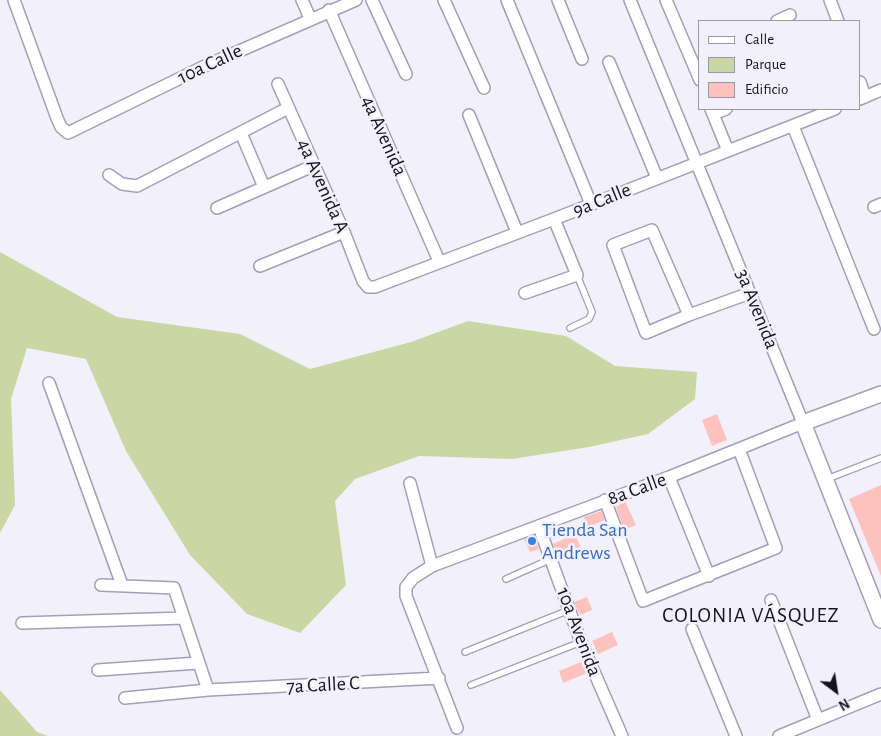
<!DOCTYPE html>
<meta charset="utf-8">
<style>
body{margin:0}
#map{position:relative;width:881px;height:736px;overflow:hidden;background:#f2f0fb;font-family:"Alegreya Sans",sans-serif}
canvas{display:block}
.legend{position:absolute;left:698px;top:20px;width:162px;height:90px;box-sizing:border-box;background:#f2f0fb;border:1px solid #9a98a2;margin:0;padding:6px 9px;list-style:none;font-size:15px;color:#16131d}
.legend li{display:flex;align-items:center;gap:10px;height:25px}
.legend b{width:25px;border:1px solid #9a98a2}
.north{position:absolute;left:811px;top:666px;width:50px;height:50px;-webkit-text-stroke:4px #f2f0fb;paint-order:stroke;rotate:149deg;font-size:14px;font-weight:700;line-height:20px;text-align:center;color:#16131d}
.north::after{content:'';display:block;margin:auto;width:18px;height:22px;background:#16131d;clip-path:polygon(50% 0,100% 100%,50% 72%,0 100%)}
</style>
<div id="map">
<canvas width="881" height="736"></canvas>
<ul class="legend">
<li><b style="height:6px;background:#fff"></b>Calle</li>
<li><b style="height:14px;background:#cad6a3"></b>Parque</li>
<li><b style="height:14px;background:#fec2be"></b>Edificio</li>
</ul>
<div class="north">N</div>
</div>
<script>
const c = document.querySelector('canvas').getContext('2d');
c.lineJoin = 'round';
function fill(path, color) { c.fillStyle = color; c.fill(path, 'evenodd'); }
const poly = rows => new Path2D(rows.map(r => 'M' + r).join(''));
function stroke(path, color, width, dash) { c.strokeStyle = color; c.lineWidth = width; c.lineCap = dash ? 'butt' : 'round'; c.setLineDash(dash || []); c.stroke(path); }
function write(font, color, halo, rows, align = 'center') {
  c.font = font + ' "Alegreya Sans",sans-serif'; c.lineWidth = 5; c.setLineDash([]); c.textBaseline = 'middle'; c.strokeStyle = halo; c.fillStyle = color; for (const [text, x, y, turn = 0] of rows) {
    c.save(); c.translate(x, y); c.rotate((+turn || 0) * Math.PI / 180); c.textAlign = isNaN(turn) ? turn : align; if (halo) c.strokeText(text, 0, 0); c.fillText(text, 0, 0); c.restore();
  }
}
const green = poly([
 [0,252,117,317,240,334,310,369,411,342,468,321,566,336,615,366,697,372,695,399,648,434,589,447,512,459,419,456,355,479,335,501,346,585,300,633,247,614,190,555,126,451,86,359,27,348,11,399,15,505,0,533],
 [0,690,37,732,48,736,0,736]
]);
const building = poly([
 [717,414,727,440,712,446,702,420],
 [881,485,881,576,849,499],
 [625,501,636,525,624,530,616,507],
 [601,511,605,520,588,527,584,517],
 [575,534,581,548,558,557,553,544],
 [534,536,539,549,530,552,524,539],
 [587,597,592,610,580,615,574,602],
 [612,632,618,645,598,654,592,641],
 [581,662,587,673,563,683,559,671]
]);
const lane = poly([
 [570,328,589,319,592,312,577,275],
 [827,479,881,458],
 [506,579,551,559],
 [465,652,569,610],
 [471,685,581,642]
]);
const street = poly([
 [14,0,57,118,61,127,68,133,205,66,356,0],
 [302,0,310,18],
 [372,0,406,74],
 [444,0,484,88],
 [507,0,591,204],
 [558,0,582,59],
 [666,0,700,80],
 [830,0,838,21],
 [329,10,439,261],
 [777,21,790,15],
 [609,62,657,178],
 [860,82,865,97],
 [278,84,344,232,363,281,368,287,375,287,554,219,835,109],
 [860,99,881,90],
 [711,109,728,151],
 [713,114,726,109],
 [469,115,517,232],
 [793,126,874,329],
 [241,133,264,187],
 [109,175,122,184,137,186,288,108],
 [874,207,881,204],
 [217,208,315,165],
 [260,266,344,232],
 [525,293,577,275,554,219],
 [689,315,652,230,613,245,646,333,689,315,750,293],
 [49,383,122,585],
 [669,477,709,576],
 [410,483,432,566],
 [605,500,643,601,776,548,739,449],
 [539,527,581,642,622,736],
 [101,585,174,588,208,690],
 [771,600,818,720],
 [22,623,184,618],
 [692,629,736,736],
 [98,670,198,663],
 [125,698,208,690,439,678],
 [457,728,406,596,406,587,413,578,432,566,669,477,803,423,630,0],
 [779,736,881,694]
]);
const secondary = poly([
 [881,394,803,423,881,620]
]);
const markers = [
 [532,541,5,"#3f7fe0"]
];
const streetNames = [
 ["10a Calle",210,64,-25],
 ["4a Avenida",384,136,66],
 ["4a Avenida A",323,186,66],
 ["9a Calle",602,200,-22],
 ["3a Avenida",757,309,68],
 ["8a Calle",637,489,-20],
 ["10a Avenida",579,632,69],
 ["7a Calle C",323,685,-3]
];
const shopNames = [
 ["Tienda San",542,530],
 ["Andrews",542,553]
];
const neighbourhoodNames = [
 ["COLONIA VÁSQUEZ",751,616]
];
fill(green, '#cad6a3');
fill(building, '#fec2be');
stroke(lane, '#a59eb8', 8);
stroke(street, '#a59eb8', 14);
stroke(secondary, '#a59eb8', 18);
stroke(lane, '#fff', 5.5);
stroke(street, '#fff', 11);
stroke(secondary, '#fff', 15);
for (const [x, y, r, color] of markers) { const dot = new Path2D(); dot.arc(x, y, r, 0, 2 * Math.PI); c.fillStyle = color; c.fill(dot); stroke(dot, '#f2f0fb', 2); }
write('20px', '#16131d', '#f2f0fb', streetNames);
write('20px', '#366cbe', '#f2f0fb', shopNames, 'left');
c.letterSpacing = '1px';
write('21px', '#16131d', '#f2f0fb', neighbourhoodNames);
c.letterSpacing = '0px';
</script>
